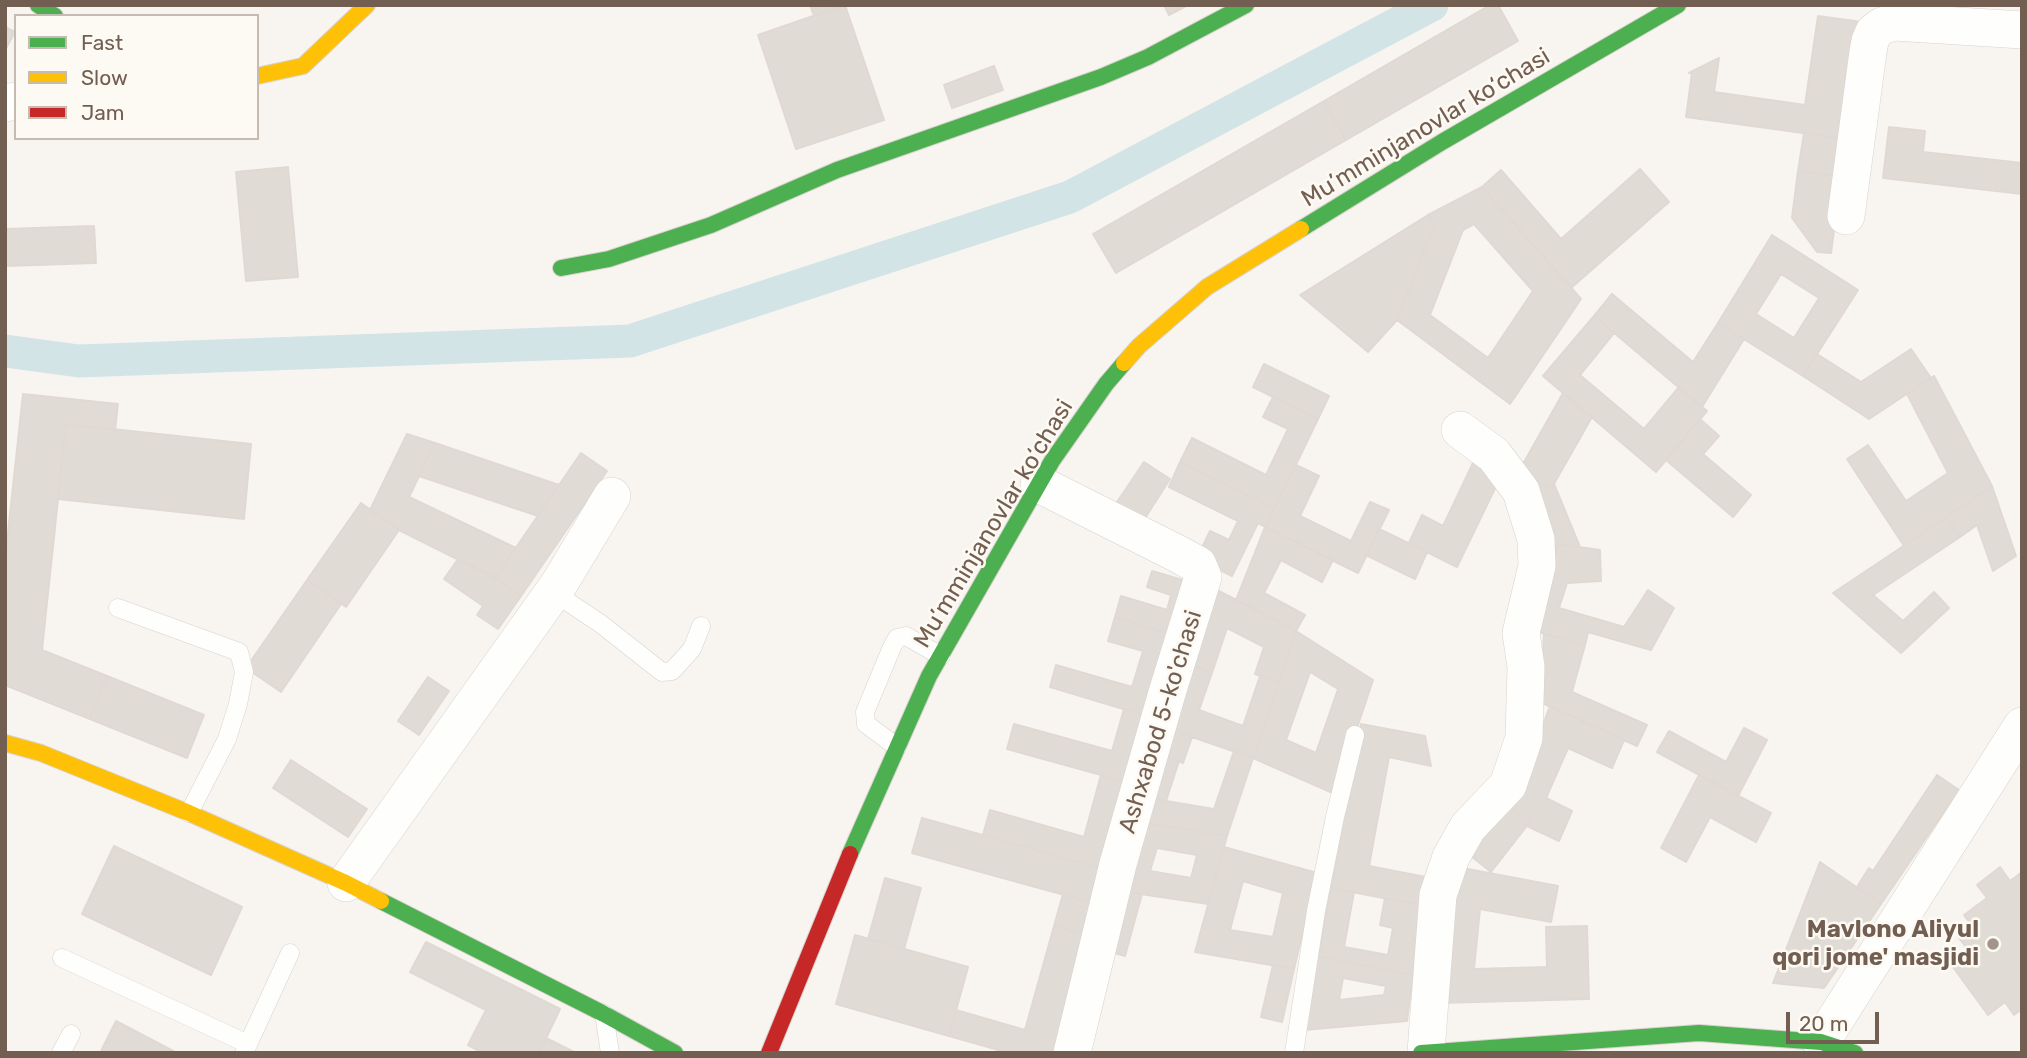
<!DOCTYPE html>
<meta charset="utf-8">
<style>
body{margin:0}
#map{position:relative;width:2027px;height:1058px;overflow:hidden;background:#f8f5f0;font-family:Rubik,sans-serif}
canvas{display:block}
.frame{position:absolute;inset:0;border:7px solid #735f52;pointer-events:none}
.legend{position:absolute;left:14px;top:14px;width:245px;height:126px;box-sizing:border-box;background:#fdf9f3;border:2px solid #c6bbb3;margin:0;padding:9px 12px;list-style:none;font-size:21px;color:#735f52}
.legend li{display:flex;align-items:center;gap:14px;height:35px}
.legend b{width:35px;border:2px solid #c6bbb3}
.scale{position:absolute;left:1786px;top:1012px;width:93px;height:32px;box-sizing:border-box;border:4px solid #735f52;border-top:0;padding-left:9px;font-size:21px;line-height:24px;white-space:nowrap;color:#735f52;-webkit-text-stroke:5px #fdf9f3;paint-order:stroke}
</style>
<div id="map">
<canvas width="2027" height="1058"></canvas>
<div class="frame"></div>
<ul class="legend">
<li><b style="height:9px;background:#4caf50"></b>Fast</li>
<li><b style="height:9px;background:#ffc107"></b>Slow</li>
<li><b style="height:9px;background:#c62828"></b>Jam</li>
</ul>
<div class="scale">20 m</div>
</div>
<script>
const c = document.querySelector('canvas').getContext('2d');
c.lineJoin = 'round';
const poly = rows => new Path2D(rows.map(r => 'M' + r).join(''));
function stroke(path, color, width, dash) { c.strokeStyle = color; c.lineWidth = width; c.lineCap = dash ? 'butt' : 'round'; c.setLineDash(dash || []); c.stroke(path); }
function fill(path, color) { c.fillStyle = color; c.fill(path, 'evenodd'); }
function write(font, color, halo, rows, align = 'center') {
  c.font = font + ' Rubik,sans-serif'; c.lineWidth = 5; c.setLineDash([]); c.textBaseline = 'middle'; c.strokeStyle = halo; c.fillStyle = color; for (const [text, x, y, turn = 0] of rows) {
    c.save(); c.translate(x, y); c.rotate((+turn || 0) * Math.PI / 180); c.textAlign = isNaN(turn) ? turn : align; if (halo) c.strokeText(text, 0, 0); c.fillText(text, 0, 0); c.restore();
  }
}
const canal = poly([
 [5,351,79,361,630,341,1070,197,1432,5]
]);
const building = poly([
 [810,5,845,5,814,16,810,5],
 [845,5,884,120,796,149,758,35,845,5],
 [1164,5,1188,5,1169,15,1164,5],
 [1490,5,1498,5,1518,41,1346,140,1324,101,1490,5],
 [1818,16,1862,22,1847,139,1686,117,1692,73,1689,73,1719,58,1714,92,1805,105,1818,16],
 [5,27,15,32,5,50,5,27],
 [994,66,1003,90,952,108,944,85,994,66],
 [1324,101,1346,140,1116,273,1093,234,1324,101],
 [1889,127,1925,131,1923,152,2022,163,2022,194,1883,178,1889,127],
 [1804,133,1847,139,1841,177,1798,171,1804,133],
 [288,167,298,277,246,281,236,172,288,167],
 [1640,169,1669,202,1571,288,1482,187,1501,170,1561,239,1640,169],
 [1798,171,1841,177,1831,253,1817,252,1792,218,1798,171],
 [1482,187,1581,299,1510,404,1397,320,1434,225,1428,215,1482,187],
 [1474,224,1533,291,1488,358,1430,315,1463,230,1474,224],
 [1428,215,1434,225,1397,320,1368,352,1300,295,1428,215],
 [94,226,96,263,5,266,5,229,94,226],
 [1772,235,1858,290,1803,376,1718,323,1772,235],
 [1781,274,1819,298,1794,338,1756,314,1781,274],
 [1612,294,1693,362,1718,323,1744,339,1702,407,1594,316,1612,294],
 [1594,316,1614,333,1580,375,1644,429,1679,387,1707,411,1656,472,1543,376,1594,316],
 [1911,349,1931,378,1869,419,1803,376,1817,354,1861,382,1911,349],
 [1264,364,1329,396,1318,419,1253,387,1264,364],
 [1934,376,1992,486,1904,546,1847,459,1868,445,1906,501,1948,473,1907,394,1934,376],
 [1563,393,1592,417,1551,489,1519,471,1563,393],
 [23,394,118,404,115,430,66,424,42,650,107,676,90,719,5,685,5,560,23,394],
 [1273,397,1318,419,1275,508,1180,462,1192,438,1266,475,1288,429,1263,417,1273,397],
 [1700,419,1719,436,1703,454,1751,495,1733,517,1666,460,1700,419],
 [66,424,251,444,244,519,58,499,66,424],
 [407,434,435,443,409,497,516,548,495,578,399,530,370,510,407,434],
 [435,443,559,485,538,516,419,476,435,443],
 [581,453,607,471,521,596,495,578,581,453],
 [1474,461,1502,474,1457,567,1409,543,1422,515,1443,526,1474,461],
 [1144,462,1170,479,1140,526,1113,508,1144,462],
 [1180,462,1275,508,1265,527,1258,523,1232,576,1197,558,1210,531,1229,540,1238,521,1169,487,1180,462],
 [1296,465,1319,476,1300,516,1351,541,1370,502,1389,510,1358,573,1265,527,1296,465],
 [1519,471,1551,489,1554,484,1580,547,1558,544,1554,556,1519,471],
 [1992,486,2016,556,1993,571,1977,525,1960,537,1947,517,1992,486],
 [361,503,399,530,346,607,307,580,361,503],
 [1947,517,1960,537,1873,595,1903,621,1934,592,1949,608,1901,653,1833,593,1947,517],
 [1265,527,1333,560,1322,582,1281,560,1264,593,1305,615,1296,631,1236,600,1265,527],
 [1379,529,1427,552,1415,579,1366,555,1379,529],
 [1558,544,1600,550,1601,581,1567,583,1559,608,1624,627,1648,590,1674,608,1651,650,1588,632,1585,645,1532,630,1558,544],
 [458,559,495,578,521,596,498,629,477,615,483,606,444,579,458,559],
 [1152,571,1193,583,1177,636,1115,617,1121,596,1167,610,1171,595,1147,587,1152,571],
 [307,580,341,604,281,692,246,668,307,580],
 [1215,589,1296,631,1279,682,1255,674,1264,647,1227,628,1212,673,1185,663,1215,589],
 [1115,617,1177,636,1153,718,1050,687,1056,665,1132,687,1143,651,1108,641,1115,617],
 [1296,631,1373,680,1335,794,1253,758,1296,631],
 [1310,672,1338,689,1316,753,1286,740,1310,672],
 [1544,634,1585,645,1572,692,1647,725,1637,746,1540,702,1544,634],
 [1185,663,1212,673,1199,710,1243,726,1260,676,1279,682,1253,758,1163,727,1185,663],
 [107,676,204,715,187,758,90,719,107,676],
 [428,677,449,691,419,735,398,721,428,677],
 [1550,706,1624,740,1612,768,1568,748,1546,798,1572,811,1559,841,1527,826,1530,822,1506,803,1520,787,1550,706],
 [1124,709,1149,717,1130,783,1007,749,1014,724,1112,751,1124,709],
 [1361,724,1425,736,1431,766,1389,757,1369,866,1431,878,1425,906,1331,888,1361,724],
 [1167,728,1192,737,1183,763,1159,754,1167,728],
 [1744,728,1767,740,1738,796,1657,752,1669,731,1726,762,1744,728],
 [1234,751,1253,758,1227,836,1140,822,1148,798,1214,809,1234,751],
 [1162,755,1179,761,1166,801,1148,798,1162,755],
 [291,760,367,809,348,837,273,788,291,760],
 [1101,775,1130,783,1107,870,983,835,990,810,1084,837,1101,775],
 [1699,775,1771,813,1756,842,1710,817,1686,862,1661,848,1699,775],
 [1937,775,1959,790,1881,904,1857,887,1869,868,1873,871,1937,775],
 [1506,803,1530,822,1491,872,1467,853,1506,803],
 [922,818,1107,870,1097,904,912,853,922,818],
 [1140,822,1227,836,1208,904,1120,891,1140,822],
 [1157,848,1197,855,1191,878,1150,871,1157,848],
 [114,846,242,907,211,975,82,914,114,846],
 [1224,847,1317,873,1294,969,1195,952,1224,847],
 [1243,881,1283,893,1273,937,1230,930,1243,881],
 [1820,862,1881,904,1824,988,1773,983,1820,862],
 [1452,866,1558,886,1551,922,1480,909,1474,969,1547,967,1546,927,1587,926,1589,999,1438,1003,1452,866],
 [2000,867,2010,881,2022,872,2022,1009,2014,1015,2005,1002,1988,1015,1950,963,1968,950,1959,938,1973,928,1964,915,1987,898,1977,885,2000,867],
 [885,878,921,888,904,949,868,939,885,878],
 [1331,888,1354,892,1344,947,1388,955,1393,928,1380,925,1385,898,1425,906,1413,975,1318,956,1331,888],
 [1120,891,1142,894,1125,956,1104,950,1120,891],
 [1063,894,1097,904,1088,936,1054,926,1063,894],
 [1054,926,1088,936,1056,1053,1009,1053,949,1036,956,1010,1025,1030,1054,926],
 [855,935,968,967,949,1036,836,1004,855,935],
 [426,942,560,1009,539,1053,483,1053,468,1045,486,1010,410,972,426,942],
 [1318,956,1413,975,1407,1021,1304,1030,1318,956],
 [1343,978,1386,986,1384,995,1339,1000,1343,978],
 [1273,965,1294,969,1282,1022,1261,1017,1273,965],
 [116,1021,177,1053,100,1053,116,1021],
 [546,1038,576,1053,539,1053,546,1038]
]);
const lane = poly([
 [553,592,601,624,662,672,672,671,692,649,701,626],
 [118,608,239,652,244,672,238,704,227,739,189,813],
 [897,747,866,724,865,712,892,647,897,638,906,636,941,656],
 [62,958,248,1044],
 [604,1014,610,1053],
 [61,1053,71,1034],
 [244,1053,290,953],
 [1294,1053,1316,911,1335,817,1355,735]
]);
const street = poly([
 [5,103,16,101],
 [1846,216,1868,52,1870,41,1874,32,1882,26,1894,22,2022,30],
 [1039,484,1178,554,1198,565,1203,577,1167,693,1118,864,1072,1053],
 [346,883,559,584,612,496],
 [1821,1042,2022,726],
 [1426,1052,1438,895,1451,857,1468,827,1508,785,1524,738,1526,667,1521,633,1537,566,1536,539,1521,491,1494,455,1460,430]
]);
const fast = poly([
 [38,5,55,16],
 [1301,229,1442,142,1678,5],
 [561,268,609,259,711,225,837,170,1101,77,1148,57,1246,5],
 [850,854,929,676,1052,461,1106,384,1124,363],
 [381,901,604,1014,675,1053],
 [1421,1053,1699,1033,1821,1042,1855,1053]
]);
const slow = poly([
 [257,76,303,66,367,5],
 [1124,363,1139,346,1207,287,1301,229],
 [5,743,41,753,189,813,346,883,381,901]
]);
const jam = poly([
 [769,1053,850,854]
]);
const markers = [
 [1993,944,7,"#a29489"]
];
const streetNames = [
 ["Mu’mminjanovlar ko‘chasi",1426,128,-31],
 ["Mu’mminjanovlar ko‘chasi",994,524,-59],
 ["Ashxabod 5-ko'chasi",1161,722,-73]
];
const poiNames = [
 ["Mavlono Aliyul",1979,930],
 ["qori jome' masjidi",1979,958]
];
stroke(canal, '#d3e4e6', 33);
fill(building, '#e1dbd6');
stroke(building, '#e0d9d3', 2);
stroke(lane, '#d7d2ce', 19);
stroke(street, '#d7d2ce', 38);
stroke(fast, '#d8d2cd', 18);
stroke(slow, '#d8d2cd', 18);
stroke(jam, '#d8d2cd', 18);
stroke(lane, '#fefefd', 18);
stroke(street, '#fefefd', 37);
stroke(fast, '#4caf50', 16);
stroke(slow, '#ffc107', 16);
stroke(jam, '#c62828', 16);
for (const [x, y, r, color] of markers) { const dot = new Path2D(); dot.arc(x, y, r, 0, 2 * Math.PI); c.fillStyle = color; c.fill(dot); stroke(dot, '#fdf9f3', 2.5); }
write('24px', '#735f52', '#fdf9f3', streetNames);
write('bold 24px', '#735f52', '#fdf9f3', poiNames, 'right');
</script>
